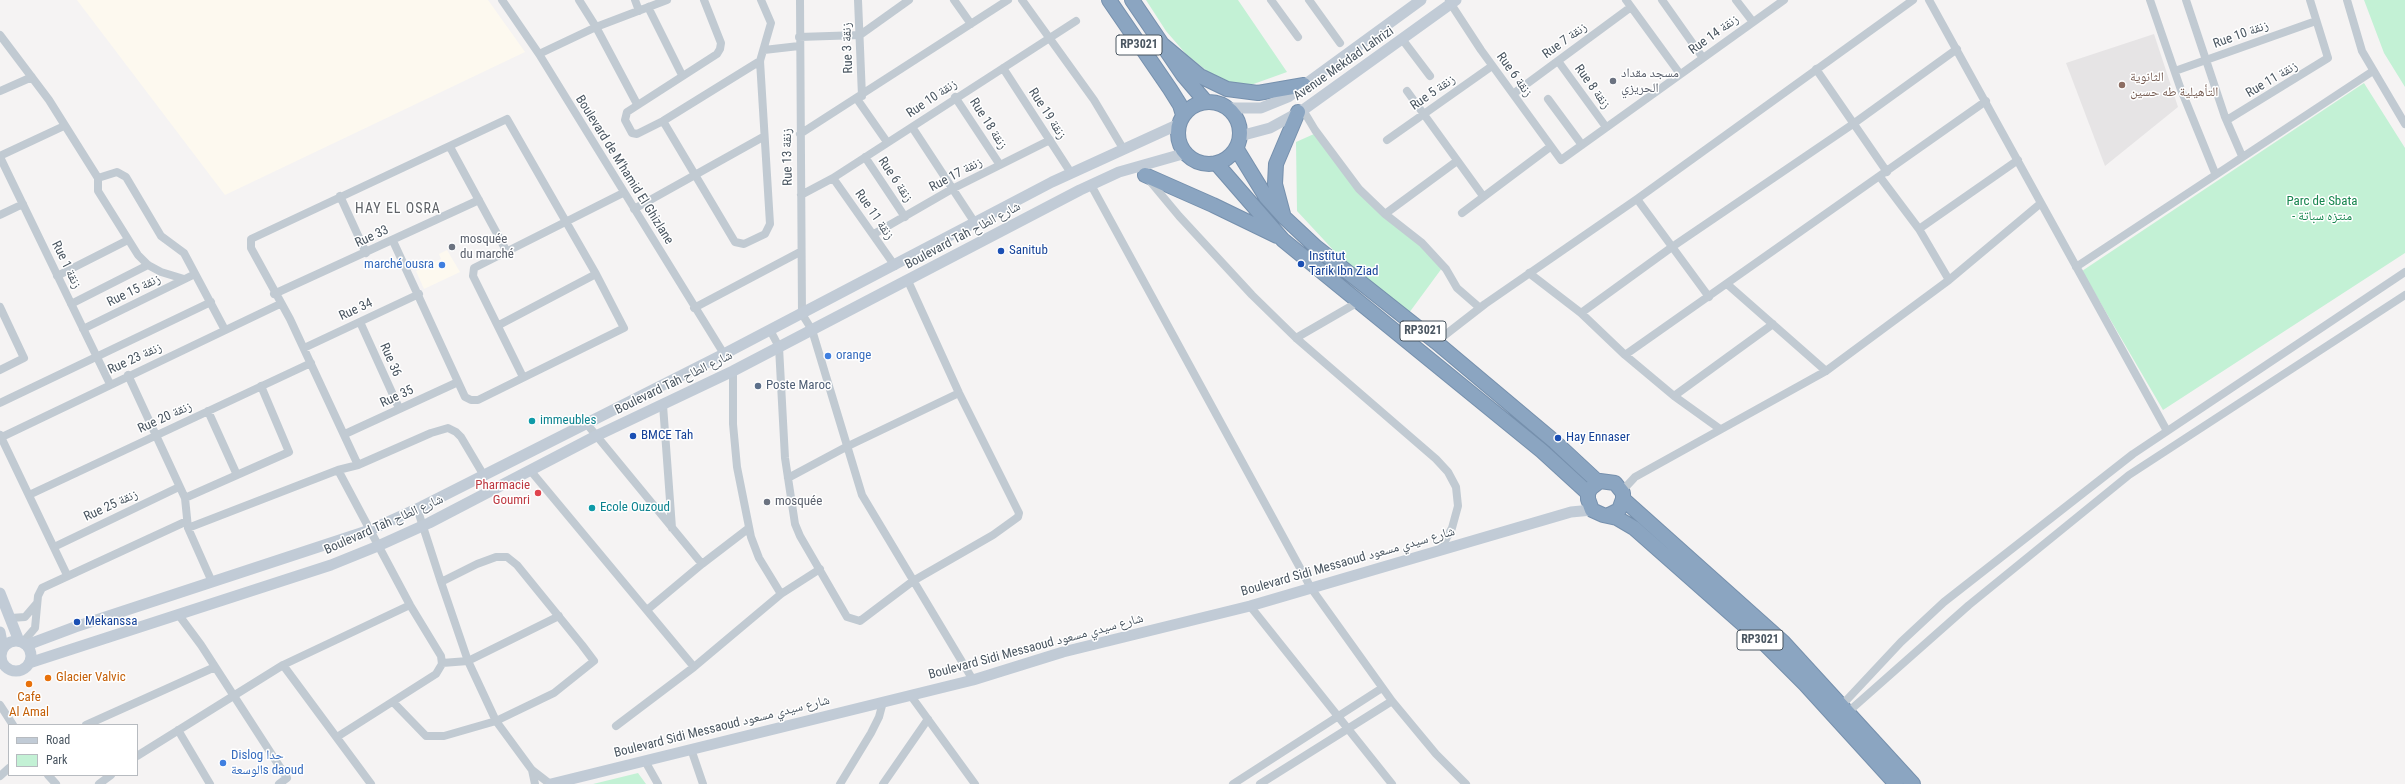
<!DOCTYPE html>
<meta charset="utf-8">
<style>
body{margin:0}
#map{position:relative;width:2405px;height:784px;overflow:hidden;background:#f5f3f3;font-family:"Roboto Condensed",sans-serif}
canvas{display:block}
.legend{position:absolute;left:8px;top:724px;width:130px;height:52px;box-sizing:border-box;background:#fff;border:1px solid #b7bbc0;margin:0;padding:5px 7px;list-style:none;font-size:12px;color:#4a5661}
.legend li{display:flex;align-items:center;gap:8px;height:20px}
.legend b{width:20px;border:1px solid #b7bbc0}
</style>
<div id="map">
<canvas width="2405" height="784"></canvas>
<ul class="legend">
<li><b style="height:5px;background:#c1cbd6"></b>Road</li>
<li><b style="height:11px;background:#c3f1d5"></b>Park</li>
</ul>
</div>
<script>
const c = document.querySelector('canvas').getContext('2d');
c.lineJoin = 'round';
function fill(path, color) { c.fillStyle = color; c.fill(path, 'evenodd'); }
const poly = rows => new Path2D(rows.map(r => 'M' + r).join(''));
function stroke(path, color, width, dash) { c.strokeStyle = color; c.lineWidth = width; c.lineCap = dash ? 'butt' : 'round'; c.setLineDash(dash || []); c.stroke(path); }
function write(font, color, halo, rows, align = 'center') {
  c.font = font + ' "Roboto Condensed","Noto Naskh Arabic",sans-serif'; c.lineWidth = 3; c.setLineDash([]); c.textBaseline = 'middle'; c.strokeStyle = halo; c.fillStyle = color; for (const [text, x, y, turn = 0] of rows) {
    c.save(); c.translate(x, y); c.rotate((+turn || 0) * Math.PI / 180); c.textAlign = isNaN(turn) ? turn : align; if (halo) c.strokeText(text, 0, 0); c.fillText(text, 0, 0); c.restore();
  }
}
const commercial = poly([
 [77,0,488,0,525,52,225,195],
 [447,250,460,272,424,289,416,271,441,259,439,254]
]);
const education = poly([
 [2154,34,2178,107,2105,166,2066,63]
]);
const green = poly([
 [1146,0,1238,0,1287,72,1248,86,1218,80,1186,54,1166,31],
 [2364,0,2405,0,2405,87,2384,53],
 [2364,83,2405,148,2405,253,2163,410,2082,271],
 [1314,134,1359,190,1445,264,1406,317,1350,268,1297,211,1296,142],
 [638,773,646,784,593,784]
]);
const street = poly([
 [502,0,539,54,724,354],
 [579,0,596,27,637,104],
 [635,0,639,11],
 [704,0,721,43,720,49,717,54,627,112,625,120,632,133,637,134,663,121,760,61],
 [800,0,802,314,812,330,862,495,973,680],
 [858,0,862,96],
 [954,0,971,24],
 [1022,0,1094,100,1124,150],
 [1271,0,1298,37],
 [1309,0,1340,43],
 [1626,0,1680,74],
 [1662,0,1703,58],
 [1736,0,1753,22],
 [2150,0,2180,87,2215,173],
 [2186,0,2225,117,2242,156],
 [2347,0,2362,51,2405,124],
 [1449,1,1481,50,1561,160,1784,0],
 [648,7,682,75],
 [0,35,49,100,98,178,117,172,126,177,161,236,184,253,225,330],
 [799,37,860,35,909,0],
 [1402,39,1430,76],
 [764,50,799,46],
 [539,54,596,27,667,0],
 [1558,61,1606,127],
 [1003,68,1071,173],
 [1816,69,1887,172],
 [2175,71,2316,21],
 [0,91,32,77],
 [1407,91,1483,196],
 [1513,94,1631,7],
 [955,97,1000,165],
 [857,99,887,142],
 [1548,99,1582,145],
 [1303,110,1315,130,1359,189,1385,214,1457,161],
 [2227,120,2328,58,2310,0],
 [663,121,735,242,744,244,765,234,770,224,760,61,771,23,761,0],
 [912,127,975,223],
 [800,134,1008,0],
 [1387,140,1492,66],
 [450,147,507,252],
 [0,156,64,126],
 [0,157,110,384],
 [865,157,905,217],
 [1880,177,1919,229,1949,280],
 [98,178,98,191,138,255,148,265,161,272,184,279],
 [833,178,895,266],
 [1149,180,1179,216,1252,295,1296,338,1436,459,1448,472,1456,487,1458,506,1452,528,1440,550],
 [1091,185,1311,588,1392,701,1436,754,1466,784],
 [801,195,833,178,1076,21],
 [340,196,366,253],
 [1637,199,1709,297],
 [2041,203,2167,431],
 [634,209,763,137],
 [1462,213,1550,147],
 [1385,214,1422,243,1446,269,1457,288,1480,308],
 [0,215,23,204],
 [1919,229,2018,160],
 [874,234,952,189,1050,140],
 [2076,267,2373,71],
 [1529,273,1581,313,1625,355,1674,396,1720,429],
 [57,276,128,240],
 [1727,284,1826,371],
 [274,294,479,200],
 [71,304,148,265],
 [0,307,24,358,0,370],
 [694,308,800,252],
 [1581,313,1672,247,1853,124,1957,49],
 [360,322,399,408],
 [499,325,596,274],
 [83,329,195,274],
 [770,330,779,347,785,458,795,524,800,536,847,617,860,621,913,581,993,535,1018,517,1019,513,959,393,908,281],
 [1296,338,1360,301],
 [1436,342,1485,304,1637,199,1913,0],
 [304,348,419,294],
 [1625,355,1986,101],
 [733,371,733,424,737,467,751,537,759,558,781,594],
 [128,375,185,498,188,528,212,582],
 [523,377,473,276,474,268,623,193],
 [1674,396,1773,324],
 [0,403,211,302],
 [663,405,672,528],
 [208,411,237,475],
 [586,423,702,564],
 [345,434,458,382],
 [0,435,67,575],
 [0,438,280,304],
 [358,465,431,433,448,428,456,432,461,437,483,474],
 [530,470,694,667],
 [788,478,846,447,959,393],
 [1622,491,1635,477,1826,371,1949,280,2041,203,1929,0],
 [29,495,311,363],
 [185,498,289,452,261,386],
 [417,508,441,582],
 [188,528,338,470,358,465,290,319,251,248,251,239,507,119,596,274,624,328,478,400,471,400,465,397,393,241],
 [54,547,179,487],
 [1250,606,1392,784],
 [647,610,702,564,749,528],
 [178,614,201,645,287,778,279,784],
 [11,618,25,617,37,603],
 [23,642,35,628,38,596,42,588,187,521],
 [442,663,468,661,496,721,532,770,550,784],
 [283,665,371,784],
 [911,696,975,784],
 [393,702,426,736,444,736,496,721,554,693,594,661,582,645,517,565,507,557,496,557,477,564,441,582,468,661,559,616],
 [0,705,13,725],
 [1842,705,1901,642,1944,602,2133,454,2405,272],
 [1848,712,1969,605,2129,475,2405,295],
 [86,725,215,667],
 [616,726,694,667,781,594,820,569],
 [178,730,210,784],
 [337,737,436,674,442,664,441,656,410,605,338,470],
 [691,749,703,784],
 [137,756,283,665,410,605],
 [645,761,658,784],
 [532,770,535,784],
 [48,775,56,784],
 [0,776,9,768],
 [99,784,111,775],
 [840,784,871,733,879,717,883,702],
 [883,784,928,719],
 [1233,784,1382,688],
 [1260,784,1392,701]
]);
const secondary = poly([
 [1228,108,1261,108,1288,97,1421,0],
 [1240,136,1270,128,1303,110,1456,0],
 [0,593,19,641],
 [0,632,3,647],
 '1 656a15 15 0 1 1 30 0a15 15 0 1 1-30 0Z',
 [27,645,75,627,370,530,421,507,724,354,1052,182,1179,124],
 [29,663,331,565,378,546,429,523,596,436,733,371,1080,190,1119,172,1186,153],
 [551,784,973,680,1063,652,1250,606,1571,512,1592,510]
]);
const highway = poly([
 [1109,0,1170,89,1180,105,1183,115],
 [1132,0,1183,75,1206,102],
 [1163,45,1200,76,1227,89,1258,93,1304,85],
 '1178 133a31 31 0 1 1 62 0a31 31 0 1 1-62 0Z',
 [1236,148,1266,197,1285,218,1316,247,1436,342,1555,442,1598,482],
 [1216,163,1283,240,1542,451,1588,493],
 [1145,175,1213,205,1277,236],
 [1283,214,1275,184,1276,164,1298,112],
 [1623,499,1783,642,1913,784],
 [1609,515,1619,510,1623,499,1623,493,1615,483,1600,481,1591,488,1588,493,1588,499,1592,510,1603,515,1617,518,1634,528,1762,641,1805,684,1896,784]
]);
const markers = [
 [1613,81,4,"#6b7280"],
 [2122,85,4,"#8d6e63"],
 [452,247,4,"#6b7280"],
 [1001,251,4,"#1a4fb4"],
 [1301,264,4,"#1a4fb4"],
 [442,265,4,"#3f7fe0"],
 [828,356,4,"#3f7fe0"],
 [758,386,4,"#5c6f8a"],
 [532,421,4,"#0f9aa8"],
 [633,436,4,"#1a4fb4"],
 [1558,438,4,"#1a4fb4"],
 [538,493,4,"#e0444e"],
 [767,502,4,"#6b7280"],
 [592,508,4,"#0f9aa8"],
 [77,622,4,"#1a4fb4"],
 [48,678,4,"#e8710a"],
 [29,684,4,"#e8710a"],
 [223,763,4,"#3f7fe0"]
];
const shields = [
 [1139,45,46],
 [1423,331,46],
 [1760,640,46]
];
const shieldNames = [
 ["RP3021",1139,45],
 ["RP3021",1423,331],
 ["RP3021",1760,640]
];
const streetNames = [
 ["Rue 14 زنقة",1714,35,-36],
 ["Rue 10 زنقة",2241,35,-20],
 ["Rue 7 زنقة",1565,41,-36],
 ["Rue 3 زنقة",848,48,-92],
 ["Avenue Mekdad Lahrizi",1344,64,-35],
 ["Rue 6 زنقة",1514,75,54],
 ["Rue 11 زنقة",2272,80,-31],
 ["Rue 8 زنقة",1592,87,54],
 ["Rue 5 زنقة",1433,93,-35],
 ["Rue 10 زنقة",932,99,-34],
 ["Rue 19 زنقة",1047,114,57],
 ["Rue 18 زنقة",988,124,57],
 ["Rue 13 زنقة",788,157,-91],
 ["Boulevard de M'hamid El Ghizlane",624,170,58],
 ["Rue 17 زنقة",956,175,-28],
 ["Rue 6 زنقة",895,180,56],
 ["Rue 11 زنقة",874,215,55],
 ["Boulevard Tah شارع الطاح",963,236,-28],
 ["Rue 33",372,237,-25],
 ["Rue 1 زنقة",66,265,64],
 ["Rue 15 زنقة",134,291,-26],
 ["Rue 34",356,310,-25],
 ["Rue 23 زنقة",135,359,-25],
 ["Rue 36",390,360,66],
 ["Boulevard Tah شارع الطاح",674,383,-26],
 ["Rue 35",397,397,-25],
 ["Rue 20 زنقة",165,418,-25],
 ["Rue 25 زنقة",111,506,-25],
 ["Boulevard Tah شارع الطاح",384,525,-24],
 ["Boulevard Sidi Messaoud شارع سيدي مسعود",1348,562,-16],
 ["Boulevard Sidi Messaoud شارع سيدي مسعود",1036,647,-15],
 ["Boulevard Sidi Messaoud شارع سيدي مسعود",722,727,-14]
];
const worshipNames = [
 ["مسجد مقداد",1621,74],
 ["الحريزي",1621,89],
 ["mosquée",460,240],
 ["du marché",460,255],
 ["mosquée",775,502]
];
const educationNames = [
 ["الثانوية",2130,78],
 ["التأهيلية طه حسين",2130,93]
];
const parkNames = [
 ["Parc de Sbata",2322,202],
 ["- منتزه سباتة",2322,217]
];
const transitNames = [
 ["Sanitub",1009,251],
 ["Institut",1309,257],
 ["Tarik Ibn Ziad",1309,272],
 ["BMCE Tah",641,436],
 ["Hay Ennaser",1566,438],
 ["Mekanssa",85,622]
];
const shopNames = [
 ["marché ousra",434,265,"right"],
 ["orange",836,356],
 ["Dislog حدا",231,756],
 ["الوسعةs daoud",231,771]
];
const serviceNames = [
 ["Poste Maroc",766,386]
];
const cultureNames = [
 ["immeubles",540,421],
 ["Ecole Ouzoud",600,508]
];
const healthNames = [
 ["Pharmacie",530,486],
 ["Goumri",530,501]
];
const foodNames = [
 ["Glacier Valvic",56,678],
 ["Cafe",29,698,"center"],
 ["Al Amal",29,713,"center"]
];
const neighbourhoodNames = [
 ["HAY EL OSRA",398,209]
];
fill(commercial, '#fdf9ef');
fill(education, '#e6e4e5');
fill(green, '#c3f1d5');
stroke(highway, '#7690ad', 16);
stroke(street, '#c1cad2', 8);
stroke(secondary, '#c1cbd6', 11);
stroke(highway, '#8ba5c1', 14);
for (const [x, y, r, color] of markers) { const dot = new Path2D(); dot.arc(x, y, r, 0, 2 * Math.PI); c.fillStyle = color; c.fill(dot); stroke(dot, '#fff', 1.5); }
for (const [x, y, w] of shields) { const box = new Path2D(); box.roundRect(x - w / 2, y - 10, w, 20, 3); c.fillStyle = '#fff'; c.fill(box); stroke(box, '#4a5661', 1); }
write('bold 12px', '#4a5661', null, shieldNames);
write('13px', '#4a5661', '#fff', streetNames);
write('13px', '#5b616d', '#fff', worshipNames, 'left');
write('13px', '#785e54', '#fff', educationNames, 'left');
write('13px', '#17864f', '#fff', parkNames);
write('13px', '#164399', '#fff', transitNames, 'left');
write('13px', '#366cbe', '#fff', shopNames, 'left');
write('13px', '#4e5e75', '#fff', serviceNames, 'left');
write('13px', '#0d838f', '#fff', cultureNames, 'left');
write('13px', '#be3a42', '#fff', healthNames, 'right');
write('13px', '#c56008', '#fff', foodNames, 'left');
c.letterSpacing = '1px';
write('14px', '#5f6368', '#fff', neighbourhoodNames);
c.letterSpacing = '0px';
</script>
